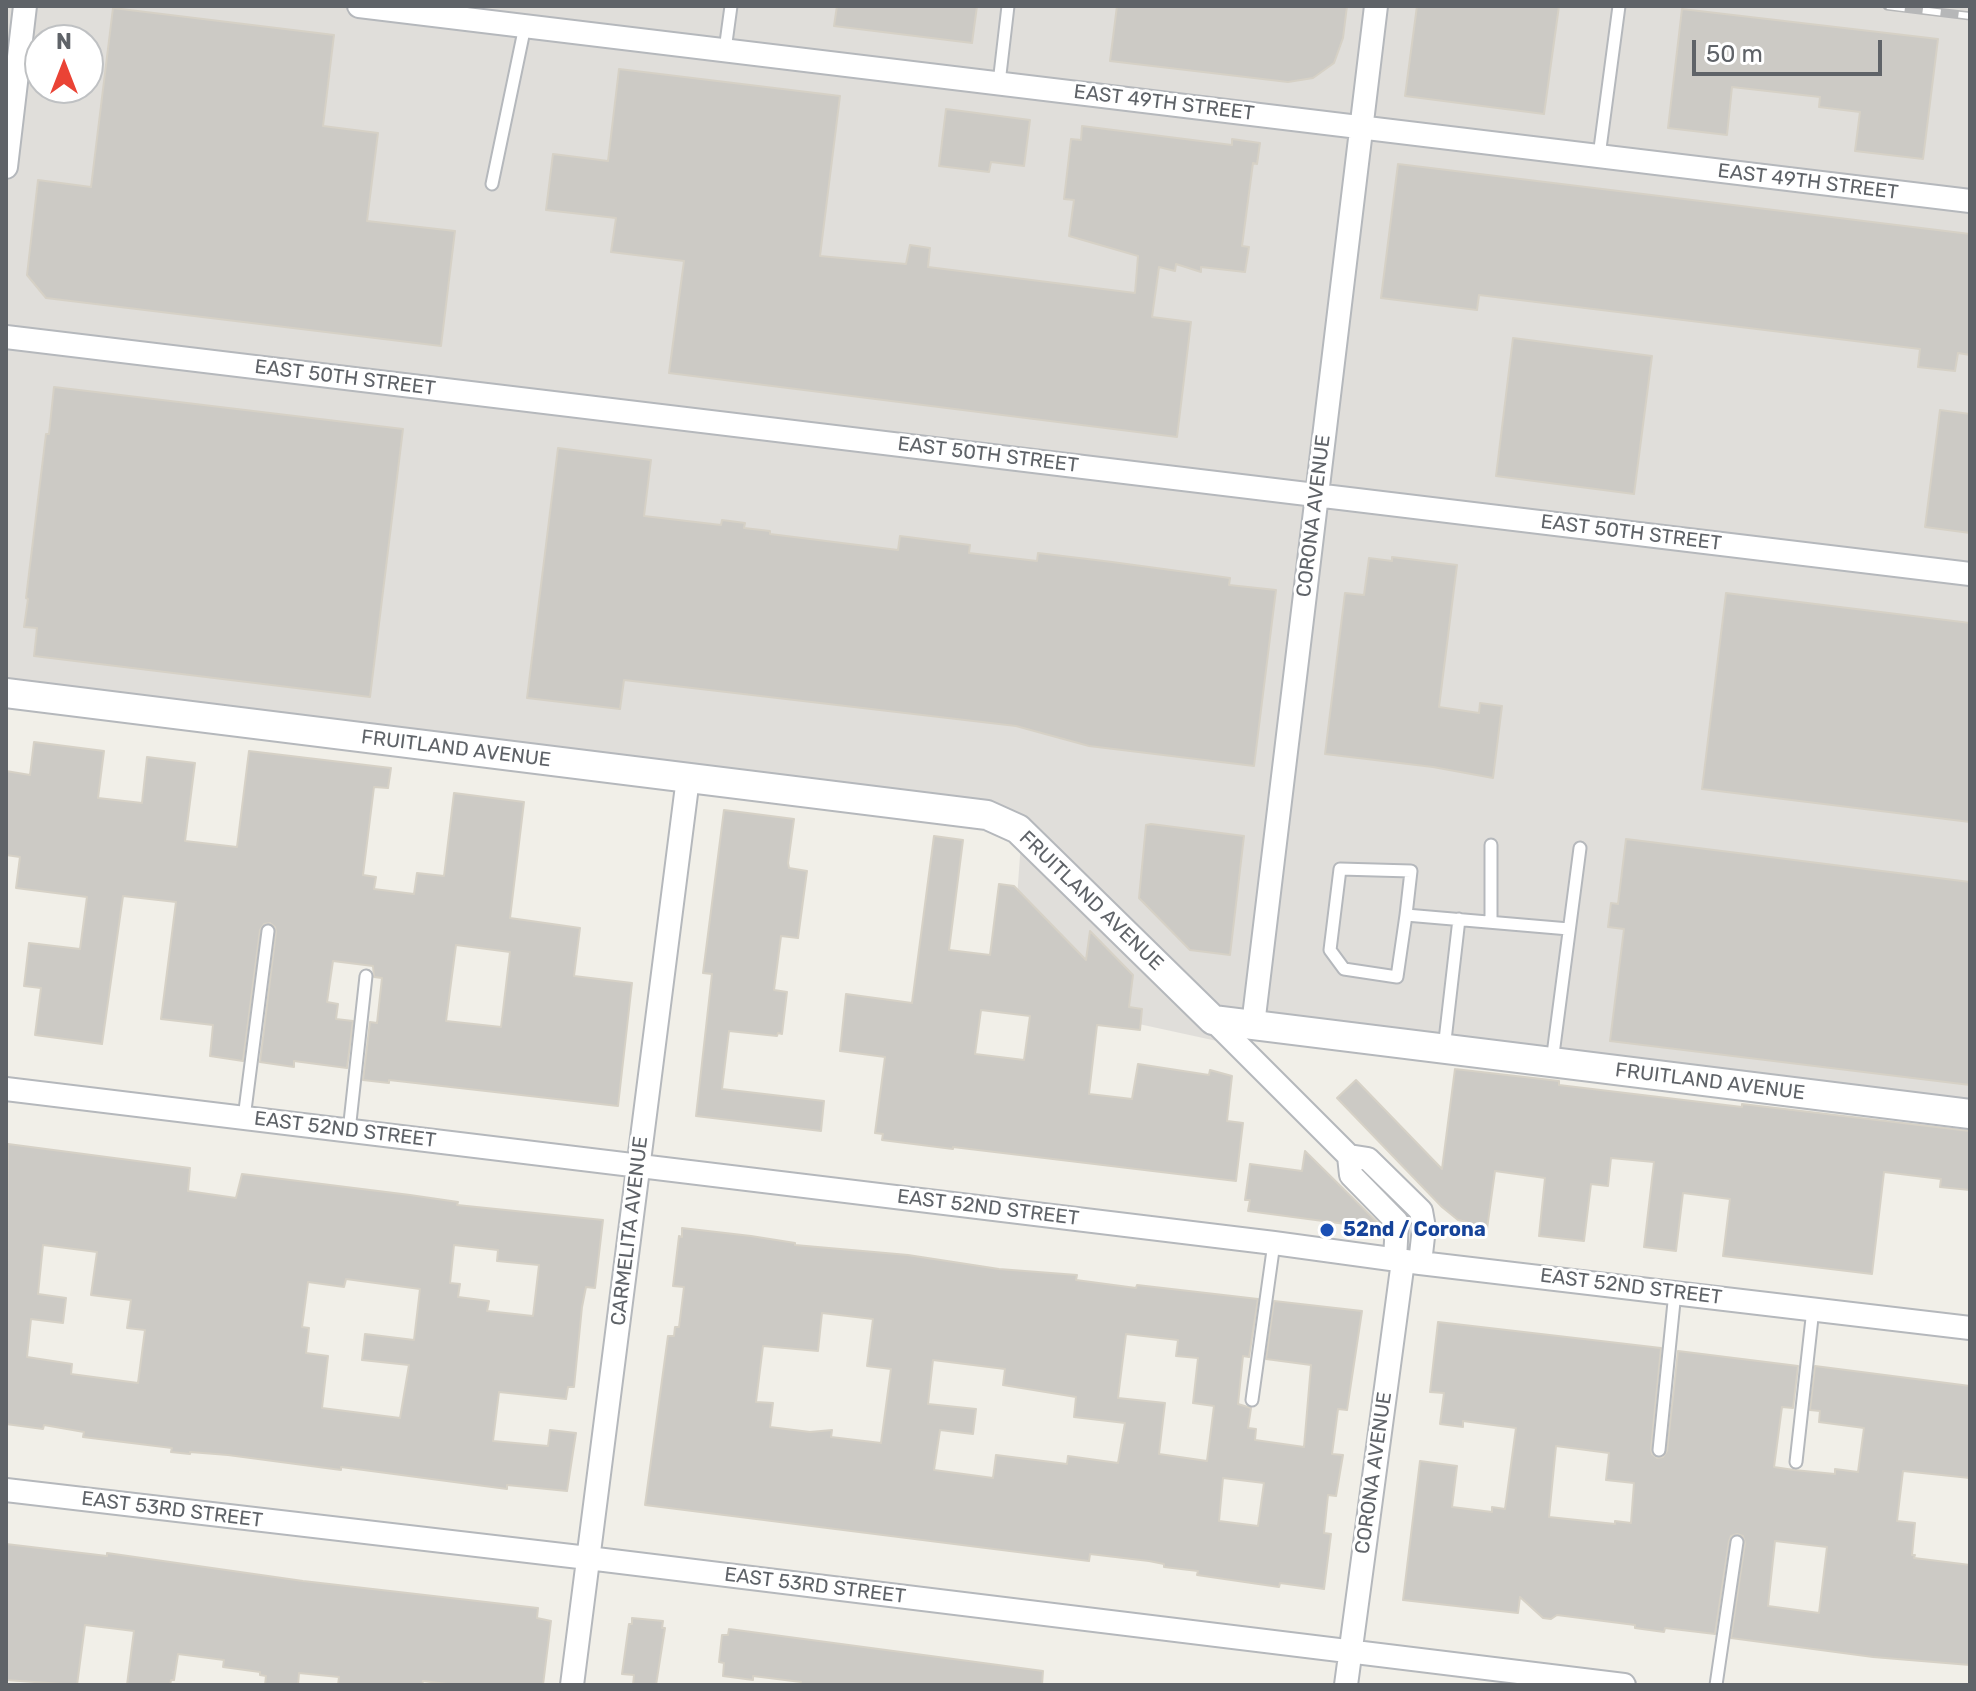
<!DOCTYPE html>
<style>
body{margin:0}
#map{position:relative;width:1976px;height:1691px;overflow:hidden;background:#f1efe8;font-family:Rubik,sans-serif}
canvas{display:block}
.frame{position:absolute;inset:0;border:8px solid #5f6368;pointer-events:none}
.north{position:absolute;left:24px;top:24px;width:80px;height:80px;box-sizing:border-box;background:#fff;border:2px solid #bfc1c3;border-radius:50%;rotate:0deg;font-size:22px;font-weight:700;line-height:32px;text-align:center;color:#5f6368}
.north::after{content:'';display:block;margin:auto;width:28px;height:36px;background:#ea4335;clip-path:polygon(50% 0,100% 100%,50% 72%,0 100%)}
.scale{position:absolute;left:1692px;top:40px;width:190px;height:36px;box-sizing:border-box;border:4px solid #5f6368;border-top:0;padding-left:10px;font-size:24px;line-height:28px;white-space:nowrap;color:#5f6368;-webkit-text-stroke:6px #fff;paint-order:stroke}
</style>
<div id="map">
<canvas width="1976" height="1691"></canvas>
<div class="frame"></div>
<div class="north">N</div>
<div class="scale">50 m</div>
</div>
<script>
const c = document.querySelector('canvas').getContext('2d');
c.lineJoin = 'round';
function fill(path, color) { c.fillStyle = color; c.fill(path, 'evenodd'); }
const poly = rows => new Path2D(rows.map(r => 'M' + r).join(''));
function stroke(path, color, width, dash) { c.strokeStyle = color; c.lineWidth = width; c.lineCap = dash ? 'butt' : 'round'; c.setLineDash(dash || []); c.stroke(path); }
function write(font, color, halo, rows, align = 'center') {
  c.font = font + ' Rubik,sans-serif'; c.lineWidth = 6; c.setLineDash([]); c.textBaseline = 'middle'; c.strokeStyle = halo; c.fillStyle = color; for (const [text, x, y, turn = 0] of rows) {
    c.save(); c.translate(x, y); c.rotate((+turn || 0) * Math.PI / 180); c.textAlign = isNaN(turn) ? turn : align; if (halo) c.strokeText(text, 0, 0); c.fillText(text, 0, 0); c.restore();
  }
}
const industrial = poly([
 [6,6,1970,6,1970,1120,1264,1027,1240,1046,1010,996,1022,828,6,694],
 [40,40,88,40,88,88,40,88]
]);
const building = poly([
 [837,6,977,6,972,43,834,26,837,6],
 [1117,6,1347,6,1343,38,1334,63,1313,78,1288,82,1110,61,1117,6],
 [1417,6,1559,6,1544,114,1405,96,1417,6],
 [113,8,334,35,323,126,378,133,367,221,455,231,441,346,46,298,27,275,38,180,91,187,113,8],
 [1682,9,1938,39,1923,159,1855,151,1860,112,1819,107,1820,97,1732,87,1727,135,1668,128,1682,9],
 [619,69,840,96,820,256,906,264,910,245,930,248,928,267,1135,293,1138,256,1069,236,1074,200,1064,199,1071,139,1081,140,1082,126,1232,145,1232,139,1260,143,1257,164,1253,163,1242,246,1249,247,1245,272,1201,267,1201,272,1176,264,1175,271,1159,267,1152,317,1191,322,1177,437,669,373,684,261,611,252,616,218,546,210,553,154,608,161,619,69],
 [946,109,1030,120,1024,166,991,162,989,172,939,166,946,109],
 [1398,164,1970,234,1970,355,1958,353,1955,371,1918,367,1920,349,1479,295,1477,310,1381,298,1398,164],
 [1513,338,1652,356,1634,494,1496,476,1513,338],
 [54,387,403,429,370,697,34,656,37,628,24,627,28,599,26,598,46,434,49,434,54,387],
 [1940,410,1970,414,1970,533,1925,527,1940,410],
 [558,448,651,460,644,516,721,525,722,520,745,523,744,528,770,531,770,534,898,550,900,536,970,545,969,553,1037,561,1038,553,1112,562,1230,578,1229,585,1276,590,1254,766,1089,746,1016,726,624,680,620,709,527,698,558,448],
 [1392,557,1457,565,1439,707,1479,713,1480,703,1502,706,1493,778,1433,767,1325,754,1345,593,1364,595,1369,558,1392,561,1392,557],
 [1726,593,1970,623,1970,822,1702,789,1726,593],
 [34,742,104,751,98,798,142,803,147,757,195,763,185,841,237,847,249,751,391,768,388,788,374,787,363,875,376,877,374,889,414,894,417,873,444,876,454,793,524,802,510,918,580,928,574,976,632,983,618,1106,389,1080,389,1083,363,1080,370,1022,377,1023,382,978,374,977,373,966,333,961,327,1002,338,1004,336,1019,353,1021,347,1068,294,1061,294,1067,260,1062,276,932,275,927,270,923,264,924,260,930,243,1061,210,1056,213,1025,161,1019,176,902,123,896,102,1044,35,1035,41,988,24,986,29,943,80,949,87,897,16,888,20,857,6,855,6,771,30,775,34,742],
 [456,945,510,952,501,1027,446,1021,456,945],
 [724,810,794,819,788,863,789,868,807,871,798,938,781,936,774,990,787,992,782,1034,778,1033,777,1036,729,1031,722,1089,824,1101,821,1131,696,1116,712,974,703,973,724,810],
 [1151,824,1244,836,1230,955,1190,950,1139,898,1146,825,1151,824],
 [934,836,963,840,949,950,990,955,999,884,1014,886,1086,960,1090,931,1133,975,1129,1007,1142,1009,1140,1030,1097,1025,1089,1094,1132,1099,1138,1064,1209,1075,1210,1070,1232,1076,1227,1121,1243,1123,1236,1181,953,1147,953,1149,882,1140,883,1134,875,1133,885,1057,840,1051,846,994,912,1003,934,836],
 [981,1010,1030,1016,1024,1060,975,1054,981,1010],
 [1626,839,1970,882,1970,1085,1610,1041,1624,929,1608,927,1611,903,1618,904,1626,839],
 [1455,1069,1559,1081,1559,1085,1742,1107,1742,1104,1970,1131,1970,1190,1940,1187,1941,1179,1884,1172,1872,1274,1723,1256,1730,1199,1683,1193,1676,1251,1644,1247,1654,1162,1611,1158,1608,1186,1591,1184,1584,1241,1539,1236,1545,1178,1495,1171,1487,1229,1467,1227,1467,1222,1458,1220,1442,1207,1337,1098,1356,1080,1442,1169,1455,1069],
 [8,1144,190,1168,188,1191,236,1198,242,1174,410,1195,458,1202,457,1205,603,1220,595,1288,586,1287,582,1307,574,1387,568,1387,566,1399,499,1392,493,1441,548,1446,550,1430,576,1433,567,1491,507,1485,507,1489,341,1467,341,1470,228,1455,190,1452,190,1454,171,1452,172,1448,83,1437,84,1432,44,1425,43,1429,6,1424,8,1144],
 [43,1245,97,1252,91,1295,131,1300,127,1328,145,1330,138,1383,71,1374,72,1364,27,1357,31,1319,63,1323,66,1298,38,1294,43,1245],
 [454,1245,498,1250,497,1261,539,1265,533,1316,487,1311,489,1301,458,1297,460,1284,450,1283,454,1245],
 [346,1279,420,1289,414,1340,365,1334,362,1360,409,1365,400,1418,322,1408,328,1356,306,1353,309,1328,302,1327,308,1282,344,1287,346,1279],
 [1305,1151,1383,1228,1383,1229,1248,1211,1250,1200,1245,1200,1250,1164,1302,1171,1305,1151],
 [682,1228,751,1236,795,1243,795,1245,908,1255,999,1269,1077,1275,1076,1280,1136,1288,1137,1285,1258,1299,1249,1357,1243,1356,1238,1404,1251,1408,1248,1428,1256,1429,1255,1440,1304,1447,1311,1365,1266,1359,1274,1301,1362,1311,1347,1410,1338,1409,1332,1454,1343,1455,1336,1496,1328,1495,1324,1533,1331,1534,1324,1589,1280,1583,1279,1587,1197,1575,1198,1571,1164,1567,1164,1564,1149,1561,1090,1554,1089,1561,645,1505,668,1336,674,1336,675,1327,679,1327,684,1287,673,1286,679,1236,682,1237,682,1228],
 [822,1313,873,1319,867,1366,891,1369,881,1443,831,1437,832,1430,810,1432,770,1427,773,1403,756,1402,763,1346,818,1351,822,1313],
 [1126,1334,1178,1340,1176,1356,1198,1358,1193,1403,1214,1406,1207,1461,1159,1454,1165,1403,1118,1398,1126,1334],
 [933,1360,1005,1369,1003,1385,1076,1397,1074,1417,1125,1423,1118,1463,1068,1456,1067,1464,996,1455,993,1478,934,1470,940,1430,973,1434,976,1409,928,1404,933,1360],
 [1223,1478,1264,1483,1258,1526,1219,1521,1223,1478],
 [1438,1322,1661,1348,1651,1449,1652,1454,1657,1458,1663,1457,1667,1451,1678,1351,1798,1366,1793,1408,1782,1407,1774,1467,1794,1470,1835,1474,1835,1469,1858,1472,1864,1428,1819,1422,1820,1411,1810,1410,1815,1366,1970,1386,1970,1478,1903,1471,1897,1521,1915,1523,1912,1555,1915,1555,1914,1558,1970,1565,1970,1665,1873,1657,1731,1638,1745,1543,1743,1536,1737,1534,1731,1536,1729,1541,1715,1634,1665,1628,1664,1632,1635,1628,1635,1625,1557,1615,1551,1619,1543,1618,1520,1597,1518,1613,1403,1600,1420,1461,1457,1466,1452,1507,1492,1512,1492,1507,1505,1509,1516,1428,1463,1421,1463,1427,1440,1424,1444,1393,1430,1392,1438,1322],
 [1556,1446,1609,1453,1606,1480,1634,1483,1631,1523,1615,1521,1615,1524,1549,1517,1556,1446],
 [1775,1541,1827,1547,1819,1613,1768,1606,1775,1541],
 [6,1544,107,1556,107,1553,303,1581,538,1608,537,1618,551,1621,543,1685,455,1685,423,1681,422,1685,338,1685,339,1677,299,1673,298,1685,265,1685,266,1676,260,1675,260,1672,223,1667,224,1660,178,1654,174,1680,171,1680,170,1685,127,1685,134,1631,85,1625,77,1685,6,1680,6,1544],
 [632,1618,663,1621,662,1628,665,1628,656,1685,633,1685,634,1675,622,1674,629,1624,632,1624,632,1618],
 [729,1629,1043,1671,1042,1685,800,1685,801,1682,753,1676,753,1680,723,1676,724,1663,719,1662,722,1635,728,1635,729,1629]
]);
const service = poly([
 [725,50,731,6],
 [999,83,1008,6],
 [1599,156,1619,6],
 [492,184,525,26],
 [1406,915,1397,977,1344,969,1330,950,1340,869,1411,871,1406,915,1569,929],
 [1491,922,1491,845],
 [1444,1049,1459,919],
 [1552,1062,1580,848],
 [244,1118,268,931],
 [349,1131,366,976],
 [1252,1400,1274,1243],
 [1659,1450,1675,1292],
 [1796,1462,1813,1309],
 [1716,1685,1737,1542]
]);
const minor = poly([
 [359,6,1970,201],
 [6,167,25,6],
 [6,337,1970,574],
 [1213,1020,1349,1156,1368,1159,1421,1211,1424,1228,1420,1263],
 [1253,1025,1376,6],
 [6,1089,1274,1243,1420,1263,1970,1328],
 [1349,1156,1351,1175,1397,1222,1395,1260],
 [6,1490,588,1558,1624,1685],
 [572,1685,688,778],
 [1346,1685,1403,1261]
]);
const tertiary = poly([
 [6,693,987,815,1018,829,1213,1020,1970,1114]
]);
const rail = poly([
 [1887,6,1970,16]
]);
const markers = [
 [1327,1230,8,"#1a4fb4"]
];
const streetNames = [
 ["EAST 49TH STREET",1164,103,7],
 ["EAST 49TH STREET",1808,182,7],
 ["EAST 50TH STREET",345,378,7],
 ["EAST 50TH STREET",988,455,7],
 ["CORONA AVENUE",1314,516,-83],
 ["EAST 50TH STREET",1631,533,7],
 ["FRUITLAND AVENUE",456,749,7],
 ["FRUITLAND AVENUE",1091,901,44],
 ["FRUITLAND AVENUE",1710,1082,7],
 ["EAST 52ND STREET",345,1130,7],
 ["EAST 52ND STREET",988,1208,7],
 ["CARMELITA AVENUE",630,1231,-83],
 ["EAST 52ND STREET",1631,1287,7],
 ["CORONA AVENUE",1374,1473,-82],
 ["EAST 53RD STREET",172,1510,7],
 ["EAST 53RD STREET",815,1586,7]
];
const transitNames = [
 ["52nd / Corona",1343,1230]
];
fill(industrial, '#e0deda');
fill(building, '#cccac5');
stroke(building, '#d6d1c6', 2);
stroke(service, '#b5b8bc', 15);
stroke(minor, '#b5b8bc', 26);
stroke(tertiary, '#b5b8bc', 32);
stroke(service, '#fff', 11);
stroke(minor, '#fff', 22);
stroke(tertiary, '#fff', 28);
stroke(rail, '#b6b7b8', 9);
stroke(rail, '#fff', 6, [18]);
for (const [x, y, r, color] of markers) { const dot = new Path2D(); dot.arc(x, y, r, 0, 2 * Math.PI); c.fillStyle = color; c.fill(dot); stroke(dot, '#fff', 3); }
write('20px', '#5f6368', '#fff', streetNames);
write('bold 20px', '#164399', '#fff', transitNames, 'left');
</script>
